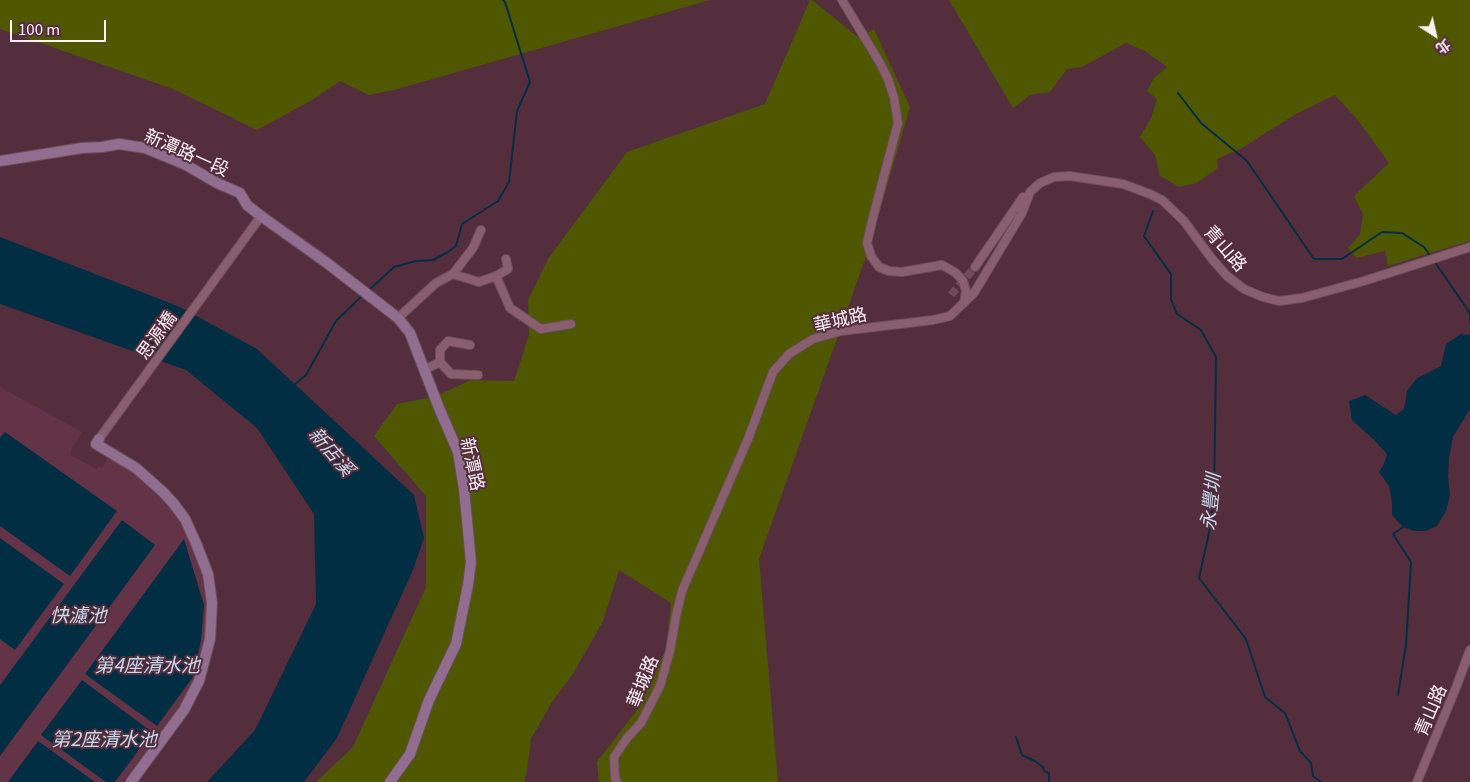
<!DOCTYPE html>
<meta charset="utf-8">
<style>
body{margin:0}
#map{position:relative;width:1470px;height:782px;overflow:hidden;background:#552e3e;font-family:Georgia,"Noto Sans TC",serif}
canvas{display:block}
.north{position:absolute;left:1410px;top:10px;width:50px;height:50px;-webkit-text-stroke:4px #552e3e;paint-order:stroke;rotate:145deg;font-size:14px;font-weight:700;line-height:20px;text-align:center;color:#fcf1f5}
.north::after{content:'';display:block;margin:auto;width:18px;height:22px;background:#fcf1f5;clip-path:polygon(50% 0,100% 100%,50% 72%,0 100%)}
.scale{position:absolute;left:10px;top:20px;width:96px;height:22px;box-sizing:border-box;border:2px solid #fcf1f5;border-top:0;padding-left:6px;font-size:15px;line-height:18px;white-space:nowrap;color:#fcf1f5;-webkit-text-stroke:4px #552e3e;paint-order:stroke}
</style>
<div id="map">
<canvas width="1470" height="782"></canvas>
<div class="north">北</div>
<div class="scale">100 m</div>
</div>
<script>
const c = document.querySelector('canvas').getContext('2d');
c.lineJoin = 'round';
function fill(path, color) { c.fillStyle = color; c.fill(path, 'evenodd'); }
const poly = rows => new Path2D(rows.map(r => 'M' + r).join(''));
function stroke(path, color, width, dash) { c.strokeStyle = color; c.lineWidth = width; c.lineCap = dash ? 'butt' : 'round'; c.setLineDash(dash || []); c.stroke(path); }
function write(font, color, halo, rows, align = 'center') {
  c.font = font + ' Georgia,"Noto Sans TC",serif'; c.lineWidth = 4; c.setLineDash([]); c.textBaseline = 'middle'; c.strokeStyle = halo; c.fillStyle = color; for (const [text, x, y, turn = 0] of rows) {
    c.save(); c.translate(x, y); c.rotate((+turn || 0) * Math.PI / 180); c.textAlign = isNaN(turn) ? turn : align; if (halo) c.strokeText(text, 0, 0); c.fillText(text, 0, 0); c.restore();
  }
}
const built = poly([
 [0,387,82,432,72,448,70,455,97,469,99,466,102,468,108,458,133,471,154,488,179,518,191,539,200,567,207,602,206,637,198,669,191,687,181,706,123,782,0,782]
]);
const green = poly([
 [0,0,710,0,394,90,369,95,340,81,312,100,257,130,173,89,0,29],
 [810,0,812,0,859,38,874,29,910,107,870,245,759,559,778,782,599,782,597,762,640,706,666,649,671,603,619,570,603,621,573,674,552,702,531,739,527,771,524,782,316,782,353,747,426,587,426,496,374,436,397,404,434,397,471,380,514,381,529,335,528,300,548,259,627,152,765,104],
 [949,0,1470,0,1470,241,1388,266,1385,251,1356,258,1348,248,1360,234,1363,214,1354,196,1389,163,1357,119,1335,95,1296,114,1242,148,1217,159,1218,168,1197,183,1179,187,1160,176,1155,155,1140,137,1151,118,1157,99,1147,91,1154,78,1167,67,1145,51,1126,43,1082,67,1067,69,1050,92,1030,95,1013,108]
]);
const water = poly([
 [0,237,180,307,257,349,414,495,424,538,413,570,337,738,304,782,207,782,255,730,316,604,314,514,257,428,186,370,0,304],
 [1461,334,1470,335,1470,409,1453,437,1449,459,1448,477,1450,495,1446,511,1437,526,1426,531,1414,531,1403,527,1392,515,1392,502,1389,486,1379,472,1384,464,1387,454,1374,440,1352,420,1349,401,1365,395,1396,415,1404,409,1407,391,1417,378,1441,366,1446,344],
 [5,432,117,511,70,576,0,526,0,438],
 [122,520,155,545,0,756,0,685],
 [0,538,64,584,15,650,0,639],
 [184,539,204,605,201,641,193,677,157,726,85,674],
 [82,680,152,732,115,782,106,782,41,735],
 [38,741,95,782,8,782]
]);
const stream = poly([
 [1178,93,1201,123,1247,161,1314,259,1342,259,1382,232,1402,233,1424,247,1431,257],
 [1153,211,1144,236,1171,274,1171,299,1177,314,1201,330,1216,357,1214,497,1209,533,1199,578,1246,639,1265,697,1285,713,1300,751,1311,763,1313,776,1321,782],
 [1434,261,1470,313,1470,321],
 [369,290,394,267,416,261,433,260,448,252,456,246,462,224,498,201,509,182,517,111,530,82,505,2,503,0],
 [294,385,306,375,336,321,363,295],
 [1398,695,1406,645,1411,562,1393,534,1403,527],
 [1016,737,1022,755,1035,761,1043,767,1044,771,1049,773,1049,782]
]);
const streetTunnel = poly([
 [951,295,975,267]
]);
const street = poly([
 [842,0,880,63,888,79,894,98,898,123,873,217,867,243,871,256,879,267,889,271,902,272,942,265,956,273,963,281,966,291,964,303],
 [975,267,1023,197],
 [453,274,473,248,481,230],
 [496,276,508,269,506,259],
 [398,318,436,283,453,274,479,282,496,276,510,308,541,329,571,324],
 [440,362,451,374,478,375],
 [424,370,440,362,440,350,448,341,470,345],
 [99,439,261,216],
 [617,782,615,778,614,757,627,738,641,723,660,686,670,651,676,616,682,591,748,439,773,372,789,354,813,339,841,331,933,320,950,316,974,293,1022,213,1030,192,1040,183,1054,177,1070,176,1123,184,1150,194,1162,200,1184,221,1212,259,1227,276,1244,289,1263,297,1279,301,1302,298,1364,281,1470,247],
 [1417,782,1457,685,1470,650]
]);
const secondary = poly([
 [0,161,82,148,102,147,119,144,145,148,186,165,217,183,240,193,247,205,261,216,327,263,398,318,410,333,439,408,458,452,464,489,471,562,468,585,456,644,429,700,410,754,390,782],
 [99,439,96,444,136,468,163,492,174,504,185,519,196,543,208,574,212,603,210,639,199,681,184,710,131,782]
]);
const streetNames = [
 ["新潭路一段",187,152,24],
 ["青山路",1226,248,49],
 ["華城路",840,319,-13],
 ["思源橋",156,335,-54],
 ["新潭路",473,464,78],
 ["華城路",642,681,-68],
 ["青山路",1430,710,-67]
];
const waterNames = [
 ["新店溪",332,451,49],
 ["永豐圳",1210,502,-84],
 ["快濾池",78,615],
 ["第4座清水池",147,665],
 ["第2座清水池",104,739]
];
fill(built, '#633447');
fill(green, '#4f5700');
fill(water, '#022e43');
stroke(stream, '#022e43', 2);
stroke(streetTunnel, '#6e4b59', 8, [8, 4]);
stroke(street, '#6c4e5a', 10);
stroke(secondary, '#6c4e5a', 12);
stroke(street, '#895e6e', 8);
stroke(secondary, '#916d90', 10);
write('18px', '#fcf1f5', '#552e3e', streetNames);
write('italic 19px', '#c5deef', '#552e3e', waterNames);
</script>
